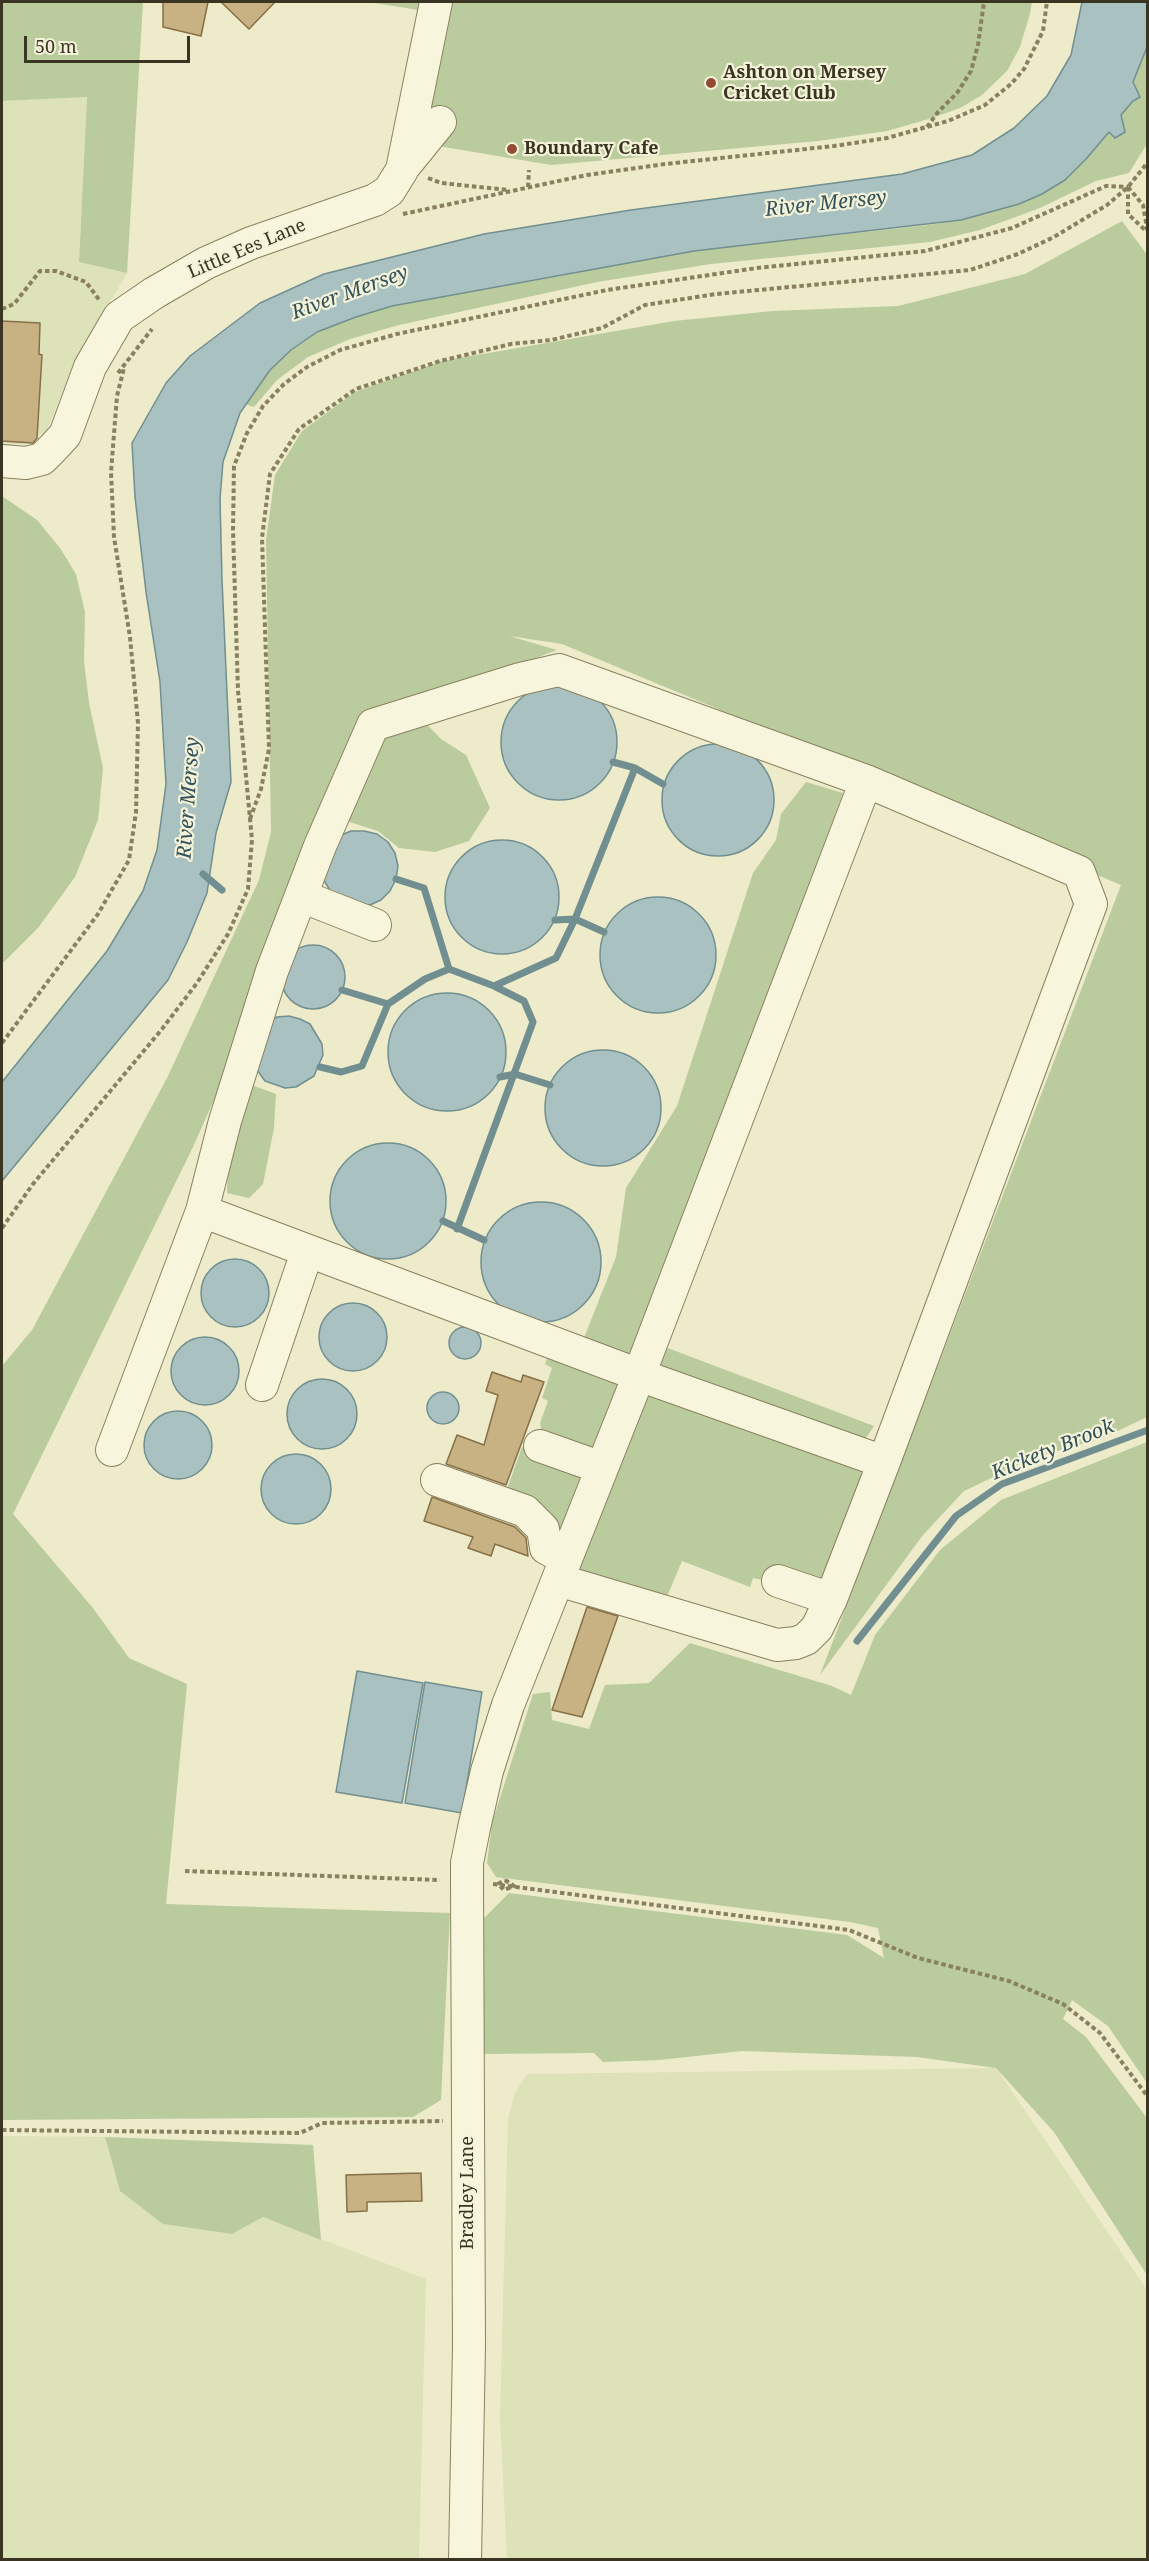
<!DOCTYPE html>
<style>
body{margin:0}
#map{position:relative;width:1149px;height:2561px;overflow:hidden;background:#edebca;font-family:"Noto Serif",serif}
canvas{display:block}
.frame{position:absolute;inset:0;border:3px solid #3a3422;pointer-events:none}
.scale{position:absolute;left:24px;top:36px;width:166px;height:27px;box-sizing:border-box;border:3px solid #3a3422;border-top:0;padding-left:8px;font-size:18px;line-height:21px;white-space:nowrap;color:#3a3422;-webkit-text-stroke:4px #f4f3da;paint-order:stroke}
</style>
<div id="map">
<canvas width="1149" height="2561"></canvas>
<div class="frame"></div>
<div class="scale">50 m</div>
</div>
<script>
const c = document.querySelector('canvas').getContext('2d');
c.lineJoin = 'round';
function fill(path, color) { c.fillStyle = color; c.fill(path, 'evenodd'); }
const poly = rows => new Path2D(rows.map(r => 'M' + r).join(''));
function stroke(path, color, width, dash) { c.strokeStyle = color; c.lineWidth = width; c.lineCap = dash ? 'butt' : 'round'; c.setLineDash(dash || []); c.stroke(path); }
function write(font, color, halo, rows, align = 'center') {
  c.font = font + ' "Noto Serif",serif'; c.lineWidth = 4.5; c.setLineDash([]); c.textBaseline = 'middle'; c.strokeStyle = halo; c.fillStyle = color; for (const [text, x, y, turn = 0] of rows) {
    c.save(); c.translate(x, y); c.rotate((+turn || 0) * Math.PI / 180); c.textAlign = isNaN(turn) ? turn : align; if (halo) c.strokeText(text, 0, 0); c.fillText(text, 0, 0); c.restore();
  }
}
const farmland = poly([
 [87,97,79,262,127,273,73,365,47,430,28,444,2,445,2,101],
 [996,2068,1147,2290,1147,2559,507,2560,500,2416,508,2119,515,2093,527,2074],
 [2,2136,105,2137,120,2191,163,2224,232,2234,263,2217,426,2279,419,2559,2,2560]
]);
const green = poly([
 [2,2,143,2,127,273,79,262,87,97,2,101],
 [368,2,427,2,425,11],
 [443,2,1032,2,1030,14,1020,47,1007,71,982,95,960,108,932,118,887,131,818,141,551,165,432,145,419,132],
 [1147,47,1147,144,1129,173,1096,181,1040,208,980,230,930,242,711,264,597,282,399,325,350,339,308,357,277,380,254,407,245,404,270,370,291,350,317,332,356,317,392,306,572,274,635,260,694,251,929,225,961,220,1019,204,1042,194,1086,159,1121,115,1133,101,1140,97,1133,82],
 [1122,221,1148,256,1147,1417,1105,1437,1031,1459,964,1491,923,1535,820,1675,1121,885,855,773,845,762,562,644,509,636,557,650,369,722,245,1030,193,1147,13,1514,93,1608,129,1658,187,1684,166,1904,450,1913,441,2100,413,2117,2,2120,2,1366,32,1330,167,1078,259,880,271,832,266,540,275,475,302,431,355,392,442,361,674,321,773,311,898,306,1025,274],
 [2,496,37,520,60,548,76,574,85,612,84,661,89,703,103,768,98,820,75,877,38,928,2,964],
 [418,715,441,739,466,755,490,808,469,841,435,852,399,848,378,831,337,818,375,730],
 [806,782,843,793,638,1349,619,1357,582,1343,616,1257,626,1188,677,1106,753,873,776,840,781,814],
 [249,1084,276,1094,274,1128,263,1184,249,1198,227,1193,228,1160],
 [657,1344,874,1426,866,1438,852,1446,663,1370,656,1355],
 [548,1356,616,1380,619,1394,595,1450,542,1434,540,1423,548,1401,542,1398,552,1368,545,1364],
 [649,1394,856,1463,867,1484,832,1584,767,1581,753,1578,750,1587,682,1561,663,1606,573,1577,636,1407],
 [1147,1442,1147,2083,1108,2026,1072,2000,1063,2019,1086,2037,1147,2118,1147,2275,1054,2132,996,2068,917,2057,742,2051,659,2060,603,2062,594,2053,481,2054,484,1918,509,1893,847,1935,884,1958,878,1928,850,1922,496,1877,487,1863,492,1823,533,1694,550,1692,552,1720,589,1729,605,1685,649,1683,690,1643,832,1686,851,1695,875,1635,940,1550,1001,1500],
 [522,1447,577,1467,584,1474,567,1530,557,1530,507,1489],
 [105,2137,313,2145,321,2240,263,2217,232,2234,163,2224,120,2191]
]);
const water = poly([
 [1082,2,1147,2,1147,47,1133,82,1140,97,1133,101,1121,115,1125,132,1115,138,1109,132,1086,159,1065,180,1042,194,1019,204,961,220,694,251,392,306,356,317,317,332,291,350,270,370,240,413,223,462,220,499,222,580,231,782,216,833,207,893,187,942,168,980,2,1181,2,1082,107,951,143,891,157,850,166,784,160,682,146,592,135,497,132,443,166,383,190,356,260,303,324,274,484,234,631,210,902,174,972,155,1014,128,1047,96,1071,55,1082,2],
 '501 742a58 58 0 1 1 116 0a58 58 0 1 1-116 0Z',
 '662 800a56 56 0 1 1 112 0a56 56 0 1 1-112 0Z',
 [351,831,364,831,377,834,388,842,395,853,398,866,396,879,390,891,381,900,370,905,357,906,334,897,322,877,339,836,351,831],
 '445 897a57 57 0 1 1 114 0a57 57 0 1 1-114 0Z',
 '600 955a58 58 0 1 1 116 0a58 58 0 1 1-116 0Z',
 '281 977a32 32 0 1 1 64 0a32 32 0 1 1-64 0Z',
 '388 1052a59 59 0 1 1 118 0a59 59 0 1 1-118 0Z',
 [289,1016,300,1019,310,1024,322,1044,323,1055,314,1076,296,1087,285,1088,265,1081,252,1063,267,1022,277,1017,289,1016],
 '545 1108a58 58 0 1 1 116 0a58 58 0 1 1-116 0Z',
 '330 1201a58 58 0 1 1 116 0a58 58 0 1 1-116 0Z',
 '481 1262a60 60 0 1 1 120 0a60 60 0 1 1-120 0Z',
 '201 1293a34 34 0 1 1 68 0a34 34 0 1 1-68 0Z',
 '319 1337a34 34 0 1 1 68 0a34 34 0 1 1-68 0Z',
 '449 1343a16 16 0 1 1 32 0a16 16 0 1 1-32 0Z',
 '171 1371a34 34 0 1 1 68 0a34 34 0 1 1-68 0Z',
 '287 1414a35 35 0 1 1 70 0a35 35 0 1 1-70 0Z',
 '427 1408a16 16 0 1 1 32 0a16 16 0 1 1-32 0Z',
 '144 1445a34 34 0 1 1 68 0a34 34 0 1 1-68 0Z',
 '261 1489a35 35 0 1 1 70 0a35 35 0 1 1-70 0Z',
 [357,1671,423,1683,402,1803,336,1792,357,1671],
 [425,1682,482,1692,462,1813,405,1803,425,1682]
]);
const stream = poly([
 [613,762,635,768,663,784],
 [203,874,222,890],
 [396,879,424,888,449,969,494,986,556,958,575,919,635,768],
 [555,920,575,919,604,932],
 [342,990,388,1004,425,979,449,969],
 [320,1067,341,1072,362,1066,388,1004],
 [500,1077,515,1074,550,1085],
 [443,1221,484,1240],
 [457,1229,533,1022,524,1001,494,986],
 [857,1641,956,1516,1002,1484,1148,1430]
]);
const building = poly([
 [163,2,208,2,201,36,163,27,163,2],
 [221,2,275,2,249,29,221,2],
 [2,321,40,323,39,354,42,355,37,438,33,443,2,441,2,321],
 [492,1372,521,1382,523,1375,544,1382,506,1485,446,1464,457,1435,484,1445,498,1395,486,1391,492,1372],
 [432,1497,515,1527,526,1538,528,1556,495,1544,491,1556,468,1548,473,1537,424,1521,432,1497],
 [587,1607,618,1616,582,1717,552,1710,587,1607],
 [421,2173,422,2201,367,2202,367,2211,347,2212,346,2175,421,2173]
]);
const path = poly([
 [927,127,938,112,957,93,971,71,978,45,984,2],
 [428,178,441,183,509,190],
 [528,187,529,170],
 [1128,187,1143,205,1148,234],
 [1128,187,1128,214,1145,230],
 [403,214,587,175,665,164,834,146,887,138,948,121,985,105,1011,84,1024,69,1043,31,1047,2],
 [2,309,14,304,40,271,56,271,86,282,100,301],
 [118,373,152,329],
 [250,819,261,789,269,749,262,538,270,474,299,429,356,389,440,361,511,344,551,340,602,328,645,305,716,294,970,270,1018,254,1054,237,1107,205,1128,187,1148,162],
 [2,1043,98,914,129,860,136,812,138,723,130,637,114,537,111,472,117,396,124,368],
 [2,1228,33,1184,162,1029,197,983,228,934,248,889,252,840,238,691,233,530,234,466,247,433,263,406,284,384,307,367,340,350,397,334,607,290,757,268,925,251,1012,228,1106,186,1128,187],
 [185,1871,440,1880],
 [505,1880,514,1886,504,1890,498,1884,505,1880],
 [493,1884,849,1930,918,1958,1009,1981,1063,2004,1100,2033,1148,2097],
 [2,2130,300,2133,322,2123,443,2121]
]);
const minor = poly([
 [406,164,440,122],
 [2,461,26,463,42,459,53,448,65,435,90,367,119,317,154,293,206,263,251,243,375,200,389,191,402,170,436,2],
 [301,896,375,925],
 [202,1211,639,1375,884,1462],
 [262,1385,307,1252],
 [540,1446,602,1468],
 [112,1450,202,1211,225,1121,272,971,320,846,373,725,520,679,559,670,866,781,1079,872,1091,904,884,1462,831,1599,817,1628,806,1639,796,1643,777,1645,558,1580],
 [437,1480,525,1511,543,1529,546,1548,565,1558],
 [778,1581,831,1599],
 [465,2560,469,2346,467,1882,467,1863,474,1828,487,1771,508,1705,639,1375,866,781]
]);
const markers = [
 [711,83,6,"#944b33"],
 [512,149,6,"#944b33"]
];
const poiNames = [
 ["Ashton on Mersey",723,73],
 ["Cricket Club",723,94],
 ["Boundary Cafe",524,149]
];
const streetNames = [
 ["Little Ees Lane",247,249,-23],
 ["Bradley Lane",468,2193,-90]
];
const waterNames = [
 ["River Mersey",826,204,-6],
 ["River Mersey",350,293,-20],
 ["River Mersey",189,798,-86],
 ["Kickety Brook",1053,1450,-22]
];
fill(farmland, '#dee2b8');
fill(green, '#bacb9e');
fill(water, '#aac1c1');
stroke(water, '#718f90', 1.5);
stroke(stream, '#718f90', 7);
fill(building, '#c8b183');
stroke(building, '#867047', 1.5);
stroke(minor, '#89805f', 34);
stroke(path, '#89805f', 4, [4.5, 3]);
stroke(minor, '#f7f6dd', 32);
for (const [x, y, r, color] of markers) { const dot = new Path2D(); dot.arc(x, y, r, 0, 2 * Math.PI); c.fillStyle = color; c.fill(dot); stroke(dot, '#f4f3da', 2); }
write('bold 18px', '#3a3422', '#f4f3da', poiNames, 'left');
write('18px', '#3a3422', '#f4f3da', streetNames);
write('italic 20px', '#325159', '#f4f3da', waterNames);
</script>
